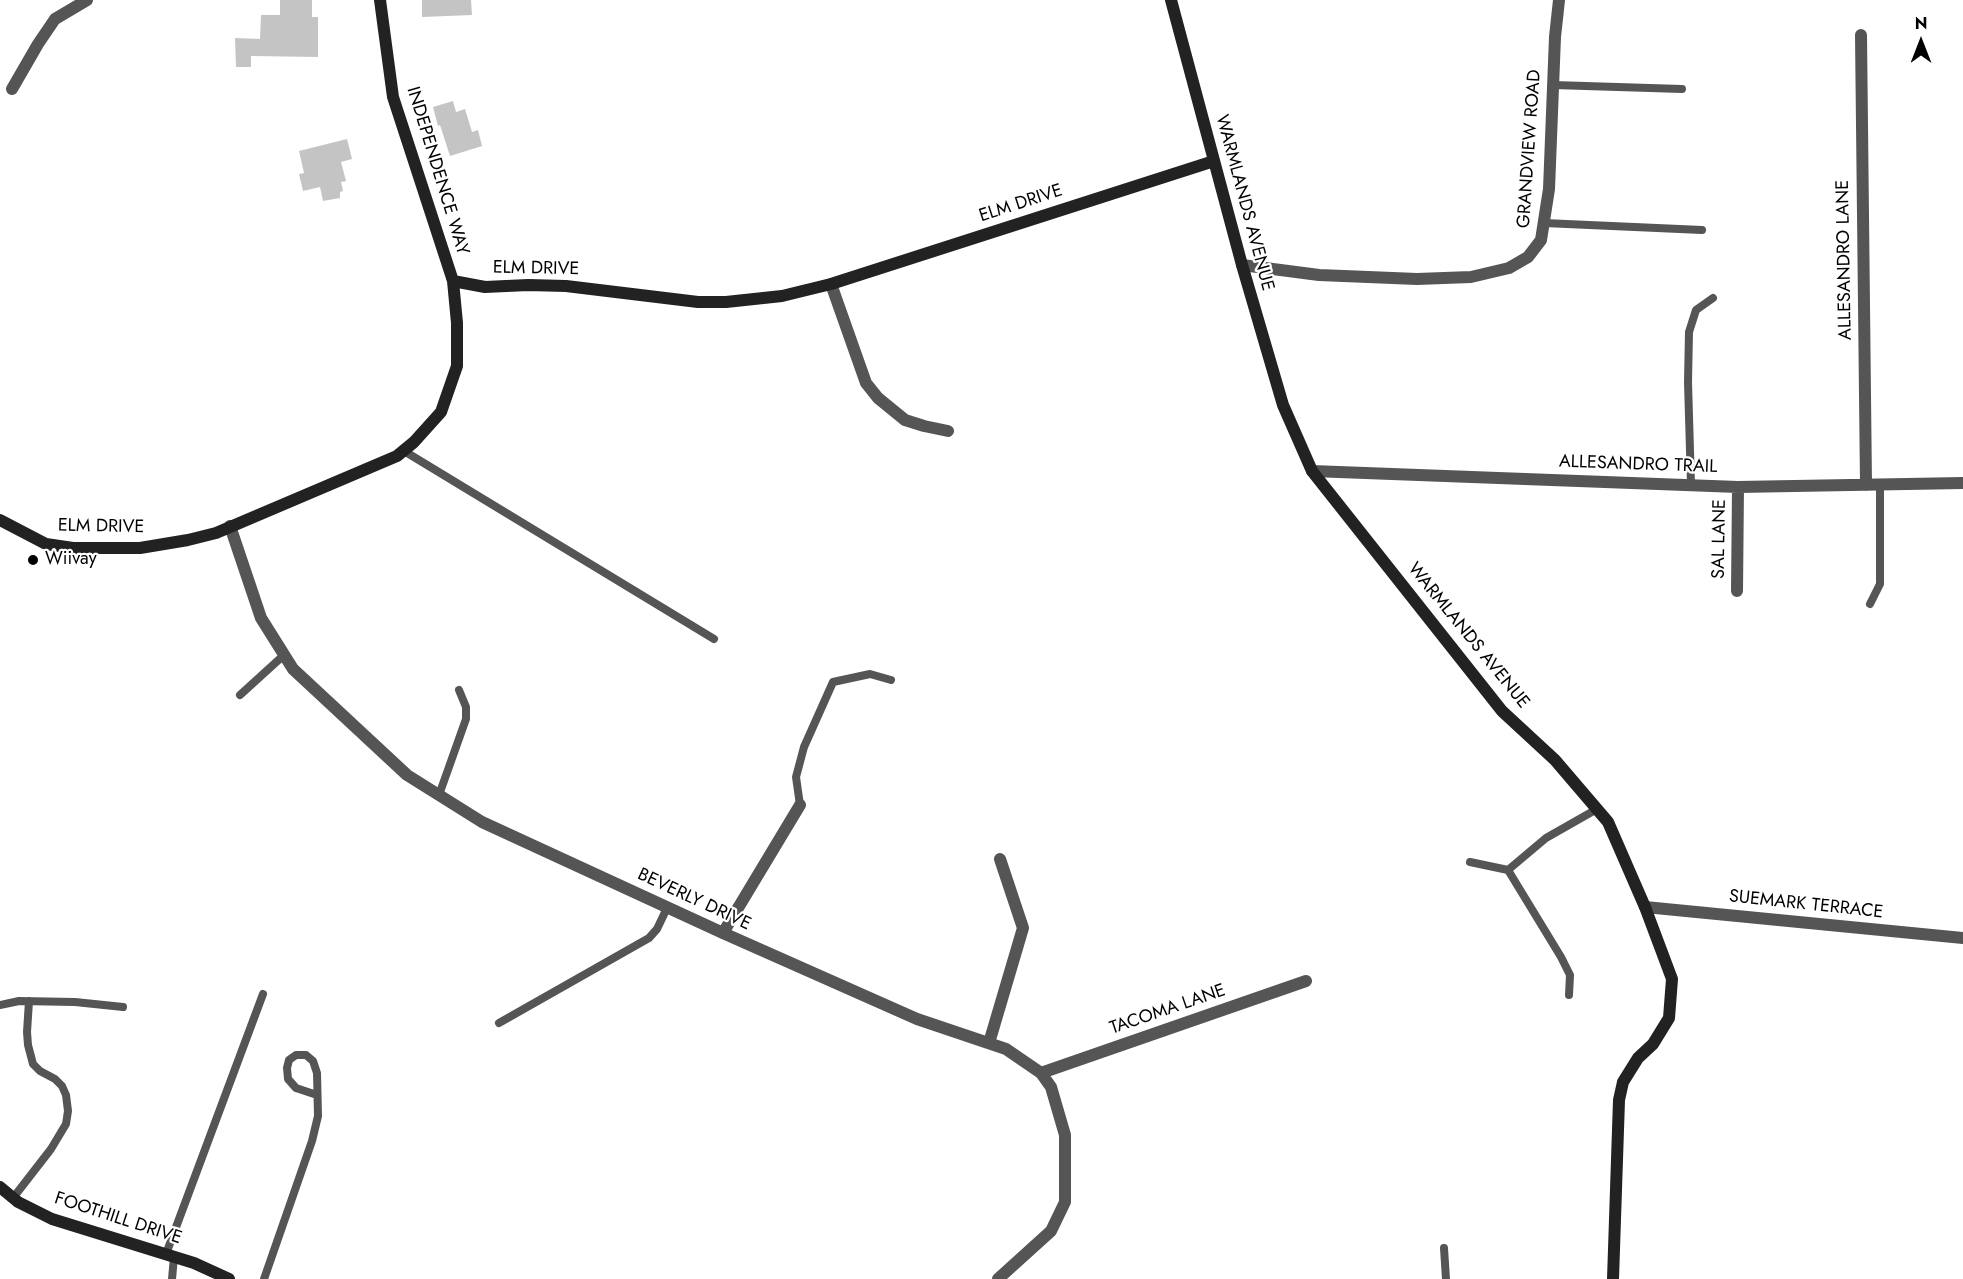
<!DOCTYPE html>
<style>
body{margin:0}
#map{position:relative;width:1963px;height:1279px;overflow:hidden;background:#fff;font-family:Jost,sans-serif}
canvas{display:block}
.north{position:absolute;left:1891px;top:12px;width:60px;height:60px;-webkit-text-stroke:4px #fff;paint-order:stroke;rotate:0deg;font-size:16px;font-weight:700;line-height:24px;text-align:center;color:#000}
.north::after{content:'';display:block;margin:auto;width:21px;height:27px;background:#000;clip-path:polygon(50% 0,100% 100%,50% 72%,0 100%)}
</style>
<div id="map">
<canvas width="1963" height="1279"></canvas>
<div class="north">N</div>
</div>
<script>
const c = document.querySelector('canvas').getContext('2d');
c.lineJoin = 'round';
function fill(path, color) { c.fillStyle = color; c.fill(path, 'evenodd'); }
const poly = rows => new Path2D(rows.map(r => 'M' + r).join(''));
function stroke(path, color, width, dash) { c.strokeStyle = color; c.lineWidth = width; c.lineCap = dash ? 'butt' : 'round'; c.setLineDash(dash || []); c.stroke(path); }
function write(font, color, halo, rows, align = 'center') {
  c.font = font + ' Jost,sans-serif'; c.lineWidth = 4.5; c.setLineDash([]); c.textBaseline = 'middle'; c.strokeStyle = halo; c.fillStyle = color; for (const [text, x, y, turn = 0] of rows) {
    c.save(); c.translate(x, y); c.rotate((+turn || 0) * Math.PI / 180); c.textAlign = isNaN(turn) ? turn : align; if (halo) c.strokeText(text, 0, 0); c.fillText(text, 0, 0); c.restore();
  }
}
const building = poly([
 [280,0,312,0,312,17,318,17,318,57,251,56,251,67,236,67,235,38,260,39,261,15,280,15],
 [422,0,471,0,472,15,422,17],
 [453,101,456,112,465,109,472,132,478,130,482,146,450,156,440,125,438,126,433,107],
 [347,139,352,159,341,162,346,181,341,182,343,191,340,192,340,198,323,201,320,187,303,191,299,174,304,173,299,151]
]);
const lane = poly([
 [1553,85,1682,89],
 [1544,223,1702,230],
 [404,451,714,639],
 [1691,485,1688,382,1689,332,1696,310,1713,298],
 [1870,604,1880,584,1880,485],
 [240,695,284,655],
 [439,795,466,719,466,707,459,690],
 [800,805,796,777,804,747,833,682,870,674,891,680],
 [1470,862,1508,870,1561,957,1570,975,1569,995],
 [1508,870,1546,838,1597,809],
 [0,1005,19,1001,75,1002,123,1007],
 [499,1023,649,938,657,929,667,908],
 [13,1198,51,1149,66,1124,68,1111,66,1095,62,1086,55,1079,40,1071,33,1064,28,1045,27,1032,29,1001],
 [1444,1248,1446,1279],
 [166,1254,263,994],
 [172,1279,174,1257],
 [264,1279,312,1141,318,1116,317,1073,313,1061,306,1055,296,1055,289,1060,287,1068,288,1079,296,1088,317,1095]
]);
const street = poly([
 [1861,35,1866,485],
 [12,89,38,44,55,19,87,0],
 [1242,265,1319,275,1417,279,1471,277,1509,268,1528,257,1541,240,1549,189,1555,37,1559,0],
 [831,284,866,383,878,398,905,420,924,426,948,431],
 [1312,471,1738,487,1963,483],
 [230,526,261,618,293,669,407,775,482,822,723,933,917,1019,1006,1049,1041,1073,1051,1087,1065,1135,1065,1202,1051,1231,998,1279],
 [1737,591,1738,487],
 [1645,907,1963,938],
 [723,933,800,805],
 [989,1043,1023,928,1000,859],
 [1041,1073,1306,981]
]);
const secondary = poly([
 [1171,0,1242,265,1283,405,1312,471,1502,711,1555,760,1608,822,1645,907,1672,979,1669,1018,1653,1044,1638,1058,1623,1082,1619,1100,1613,1279],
 [453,281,485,287,528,285,566,286,698,302,726,302,782,296,831,284,1214,161],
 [0,520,46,544,73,548,140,548,188,540,216,533,397,456,414,442,441,412,457,366,457,323,453,281,393,97,380,0],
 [0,1187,18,1202,52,1219,194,1263,229,1279]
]);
const markers = [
 [33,560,6,"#000"]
];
const streetNames = [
 ["GRANDVIEW ROAD",1530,149,-86],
 ["INDEPENDENCE WAY",437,171,73],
 ["WARMLANDS AVENUE",1244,203,75],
 ["ELM DRIVE",1021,204,-18],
 ["ALLESANDRO LANE",1845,260,-91],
 ["ELM DRIVE",536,269,1],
 ["ALLESANDRO TRAIL",1638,465,2],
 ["ELM DRIVE",101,527,1],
 ["SAL LANE",1720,539,-89],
 ["WARMLANDS AVENUE",1468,636,51],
 ["BEVERLY DRIVE",694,900,25],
 ["SUEMARK TERRACE",1806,905,6],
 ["TACOMA LANE",1168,1010,-19],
 ["FOOTHILL DRIVE",118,1219,18]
];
const poiNames = [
 ["Wiivay",45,560]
];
fill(building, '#c4c4c4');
stroke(lane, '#555', 8);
stroke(street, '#555', 12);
stroke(secondary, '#222', 12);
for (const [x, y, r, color] of markers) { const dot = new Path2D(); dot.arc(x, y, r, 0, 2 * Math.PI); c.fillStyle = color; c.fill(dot); stroke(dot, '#fff', 2); }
write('18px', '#000', '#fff', streetNames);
write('18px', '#000', '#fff', poiNames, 'left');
</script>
